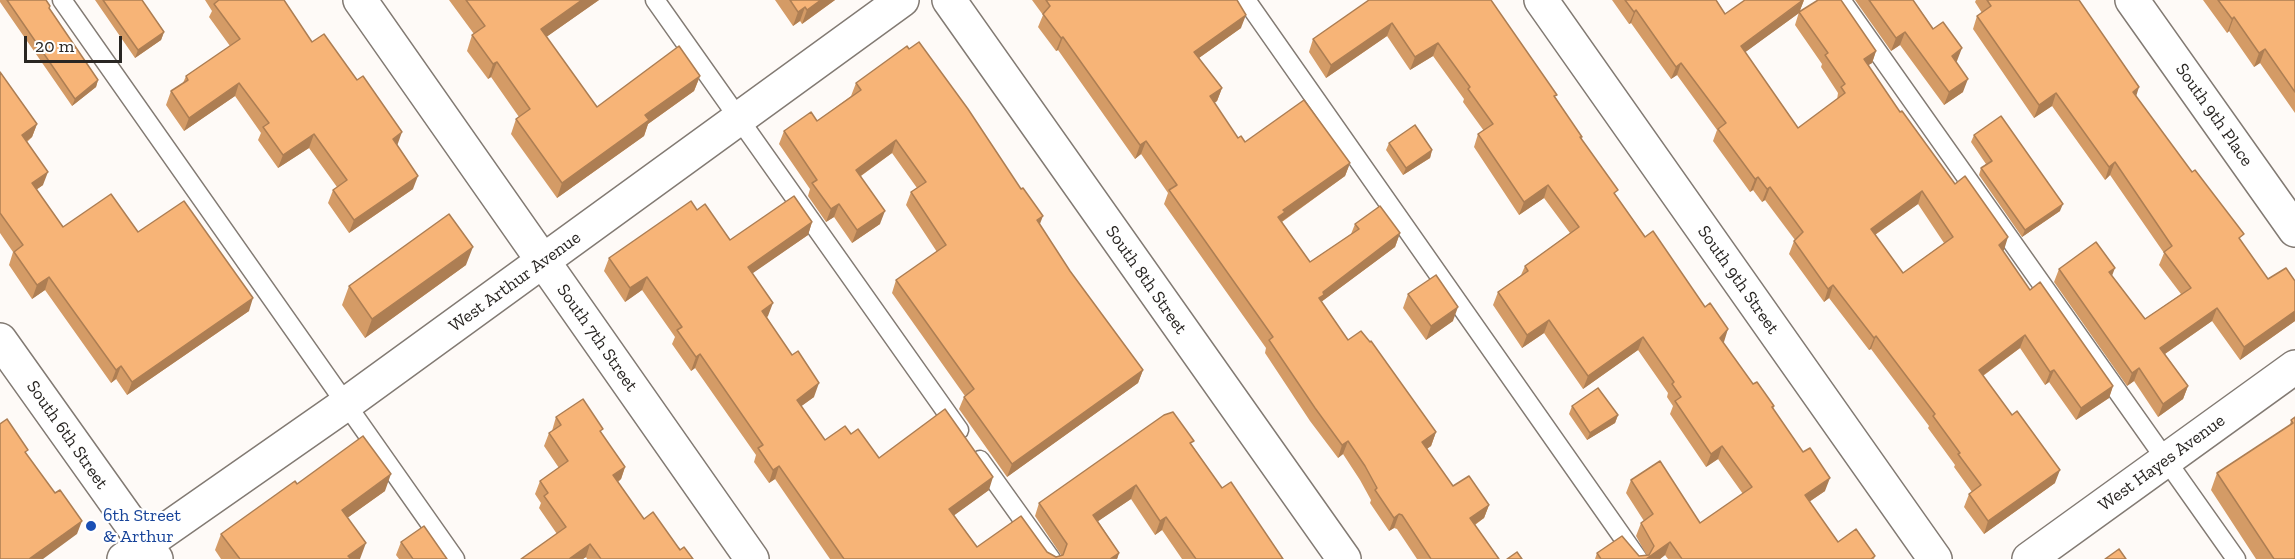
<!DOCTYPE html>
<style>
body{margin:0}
#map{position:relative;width:2295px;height:559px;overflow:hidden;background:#fefaf7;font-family:"Zilla Slab",serif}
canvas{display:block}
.scale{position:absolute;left:24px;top:36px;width:98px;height:27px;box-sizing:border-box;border:3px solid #292623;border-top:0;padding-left:8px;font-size:18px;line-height:21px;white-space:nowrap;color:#292623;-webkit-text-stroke:4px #fff;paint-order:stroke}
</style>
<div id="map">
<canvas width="2295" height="559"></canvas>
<div class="scale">20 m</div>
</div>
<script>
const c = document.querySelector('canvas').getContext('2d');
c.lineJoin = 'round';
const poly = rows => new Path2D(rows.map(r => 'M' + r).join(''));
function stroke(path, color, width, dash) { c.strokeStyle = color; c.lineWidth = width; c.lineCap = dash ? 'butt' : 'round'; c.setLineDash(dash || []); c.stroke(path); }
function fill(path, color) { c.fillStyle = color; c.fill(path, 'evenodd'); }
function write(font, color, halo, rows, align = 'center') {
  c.font = font + ' "Zilla Slab",serif'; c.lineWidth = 4.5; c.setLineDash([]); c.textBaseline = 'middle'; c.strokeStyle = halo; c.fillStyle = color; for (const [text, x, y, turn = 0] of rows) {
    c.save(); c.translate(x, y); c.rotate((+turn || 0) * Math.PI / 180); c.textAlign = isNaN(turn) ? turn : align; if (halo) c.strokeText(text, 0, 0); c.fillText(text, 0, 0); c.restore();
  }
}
const lane = poly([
 [62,0,455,559],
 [655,0,959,430],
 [1246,0,1638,559],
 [1841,0,2236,559],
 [980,460,1051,559]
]);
const street = poly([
 [360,0,752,559],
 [949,0,1344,559],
 [1541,0,1935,559],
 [2132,0,2295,230],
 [124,559,346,404,902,0],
 [2029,559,2295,367]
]);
const secondary = poly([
 [0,340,156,559]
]);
const wall = poly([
 [0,0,46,0,50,6,50,9,98,80,96,87,72,106,0,2],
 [95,0,142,0,164,32,161,40,135,58],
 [205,0,284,0,312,42,397,145,413,189,349,233,328,203,333,190,337,187,309,148,278,168,258,140,261,133,235,96,184,131,166,105,171,91,183,83,186,76,230,46,209,17,212,11],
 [449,0,599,0,546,37,597,107,700,76,694,91,648,124,644,136,557,198,511,134,516,119,519,117,491,77,488,79,467,51,472,35,474,34],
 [775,0,835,0,802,24,800,21,793,26],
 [1032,0,1237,0,1241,28,1199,58,1222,88,1217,101,1214,103,1238,138,1245,142,1350,163,1345,176,1282,222,1310,262,1351,234,1355,224,1400,233,1395,247,1321,302,1348,340,1436,432,1431,446,1427,449,1453,486,1489,505,1484,518,1475,525,1499,559,1417,559,1397,529,1394,528,1389,531,1370,503,1371,500,1360,480,1343,454,1338,458,1310,421,1265,353,1266,348,1164,204,1168,193,1141,154,1135,159,1058,50,1056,51,1038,27,1043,15],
 [1369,0,1556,98,1616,196,1753,384,1774,406,1773,409,1825,491,1809,502,1838,542,1875,556,1874,559,1668,559,1665,555,1660,559,1595,559,1597,553,1639,556,1647,556,1636,536,1641,523,1644,521,1626,493,1631,480,1700,523,1743,494,1718,459,1706,467,1670,414,1673,406,1667,397,1668,393,1638,350,1583,389,1544,333,1522,348,1493,305,1498,292,1521,275,1525,266,1570,233,1544,198,1519,215,1474,147,1478,134,1484,131,1463,102,1464,99,1433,56,1410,70,1387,36,1326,78,1309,52,1313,39],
 [1612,0,1716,0,1725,14,1804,0,1799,13,1745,52,1798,128,1837,100,1838,93,1821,67,1822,64,1795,25,1799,12,1876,51,1872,63,1868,65,1900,112,2004,250,2002,251,2030,290,2113,386,2109,398,2076,420,2049,382,2045,385,2020,348,1983,376,2055,483,1984,534,1964,507,1969,494,1972,492,1954,467,1955,465,1928,428,1929,426,1871,349,1869,350,1829,298,1824,302,1789,254,1794,241,1795,240,1765,200,1762,202,1753,190,1750,192,1713,141,1717,130,1677,75,1671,79,1631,23,1629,24],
 [1918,204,1944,243,1903,273,1875,235],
 [1855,0,1913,0,1957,61,1956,62,1963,92,1944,105,1900,45,1891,51],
 [1976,0,2079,0,2136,96,2268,279,2295,281,2295,321,2240,360,2212,321,2165,354,2188,386,2183,399,2158,417,2134,381,2127,386,2054,282,2059,269,2112,276,2145,319,2181,294,2159,265,2164,253,2110,175,2105,180,2052,106,2034,118,1973,29,1977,16,1982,13,1975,2],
 [2203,0,2295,0,2295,113,2260,63,2254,67,2229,31,2227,33],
 [0,72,37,124,32,137,27,142,43,185,36,190,63,227,138,232,249,311,127,395,116,379,111,383,45,290,32,299,9,265,13,252,0,233],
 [856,83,1040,225,1070,271,1143,370,1138,383,1007,477,959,409,964,397,965,396,892,293,896,280,937,252,906,205,911,192,917,188,892,153,861,176,880,224,852,243,834,217,826,222,808,196,810,189,779,144,784,131,817,121,851,96],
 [1974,135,2060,211,2022,237,1979,175,1981,168,1986,164,1971,142],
 [1389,143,1432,150,1430,158,1403,175,1386,150],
 [697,210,730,240,812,222,808,235,752,273,768,316,767,317,814,397,801,406,825,440,851,434,879,458,989,490,954,515,977,547,1047,552,1056,557,1061,555,1035,516,1039,503,1192,445,1222,488,1283,559,1182,559,1162,530,1155,535,1131,499,1098,521,1119,553,1117,559,830,559,775,479,769,483,754,462,756,455,695,368,691,371,672,344,675,337,642,290,625,302,604,271,609,258],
 [466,265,365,338,342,305,349,286],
 [1408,294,1453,321,1426,340,1403,308],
 [1572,406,1618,415,1615,423,1587,440,1569,414],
 [556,417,602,434,625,467,621,479,618,482,644,519,693,559,587,559,586,557,583,559,521,559,557,534,539,508,541,503,535,494,540,481,559,468,544,446,549,433,552,431],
 [2295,417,2295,559,2256,559,2211,490,2217,473,2290,425,2291,420],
 [297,484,385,491,347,518,360,559,221,559,215,550,221,534],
 [401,542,447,559,399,559,396,555]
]);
const shadedWall = poly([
 [582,0,599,0,535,45,541,29],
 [821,0,835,0,802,24,807,10],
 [1804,0,1799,13,1736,59,1741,46],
 [805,7,800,21,793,26,798,12],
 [1636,10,1631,23,1629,24,1634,12],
 [1246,15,1241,28,1189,65,1194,52],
 [2234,17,2229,31,2227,33,2232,19],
 [1392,23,1387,36,1326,78,1331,65],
 [164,32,161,40,135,58,138,50],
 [1905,32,1900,45,1891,51,1896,38],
 [1063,37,1058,50,1056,51,1061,38],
 [1438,43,1433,56,1410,70,1415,57],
 [1962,48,1957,61,1947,69,1952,56],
 [2265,49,2260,63,2254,67,2259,53],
 [1876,51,1872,63,1859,71,1864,59],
 [497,62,491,77,488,79,493,64],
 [1681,63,1677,75,1671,79,1676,67],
 [700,76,694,91,648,124,644,136,557,198,562,183,645,115],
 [1968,79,1963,92,1944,105,1949,92],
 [98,80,96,87,72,106,75,99],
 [239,83,235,96,184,131,189,118],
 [2139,87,2135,100,2133,92],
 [1222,88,1217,101,1205,110,1210,96],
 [2056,93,2052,106,2034,118,2039,105],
 [37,124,32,137,17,148,22,135],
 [402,132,397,146,393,139],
 [314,134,309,148,278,168,283,155],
 [896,140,892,153,852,182,856,170],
 [1146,141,1141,154,1135,159,1140,145],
 [1432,150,1430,158,1403,175,1406,168],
 [2115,162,2110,175,2105,180,2109,167],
 [1350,163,1345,176,1281,222,1278,217,1283,210],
 [48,172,43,185,27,196,32,183],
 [418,176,413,189,349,233,354,220],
 [1758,177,1753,190,1750,192,1755,179],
 [1548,185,1544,198,1519,215,1524,202],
 [1770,187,1765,200,1762,202,1767,189],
 [1922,191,1918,204,1866,241,1871,229],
 [839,204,834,217,826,222,831,209],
 [2063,204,2060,211,2022,237,2025,230],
 [885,211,880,224,852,243,857,230],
 [1043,216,1038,229,1037,220],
 [812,222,808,235,743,280,748,267],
 [1400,233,1395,247,1321,302,1319,298,1323,292],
 [2008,237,2004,250,1994,258,1999,245],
 [473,247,466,265,365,338,372,319],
 [2115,268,2110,281,2109,272],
 [49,277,45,290,32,299,37,285],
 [647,277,642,290,625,302,630,288],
 [1833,285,1829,298,1824,302,1828,289],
 [253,298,249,311,127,395,132,382],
 [773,303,768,316,757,324,762,311],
 [1458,307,1453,321,1426,340,1431,326],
 [2217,308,2212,321,2156,360,2160,348],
 [2295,311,2295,321,2240,360,2244,347],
 [1549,320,1544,333,1522,348,1527,335],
 [1728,329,1724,342,1716,351,1720,338],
 [2025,335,2020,348,1974,382,1979,370],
 [1876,336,1871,349,1869,350,1874,338],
 [1643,337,1638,350,1583,389,1588,376],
 [700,354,695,368,691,371,696,357],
 [121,366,116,379,111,383,116,370],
 [2139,368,2134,381,2127,386,2132,373],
 [1143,370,1138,383,1007,477,1012,464],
 [2054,370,2049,382,2045,385,2050,372],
 [819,383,814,397,792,413,797,400],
 [2113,386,2109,398,2076,420,2081,408],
 [2188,386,2183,399,2158,417,2163,404],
 [1618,415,1615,423,1587,440,1590,433],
 [1436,432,1431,446,1417,455,1422,442],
 [1348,441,1343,454,1338,458,1342,445],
 [1722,446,1718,459,1706,467,1711,454],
 [779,466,775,479,769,483,773,470],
 [625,467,621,479,609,488,613,475],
 [2060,470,2055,483,1984,534,1988,521],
 [391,474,385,491,336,526,342,510],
 [993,477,989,490,945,522,949,509],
 [1830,478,1825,491,1800,508,1805,495],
 [1136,485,1131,499,1088,528,1093,515],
 [1489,505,1484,518,1465,531,1470,518],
 [1399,514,1394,528,1389,531,1394,518],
 [1166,517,1162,530,1155,535,1160,521],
 [82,521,77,534,43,559,29,559],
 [1670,542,1665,555,1660,559,1646,559],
 [366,543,360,559,347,559,348,556],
 [590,544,586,557,583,559,569,559],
 [1119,553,1117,559,1110,559]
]);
const building = poly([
 [7,0,46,0,50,6,49,8,98,80,75,99,7,0],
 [103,0,142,0,164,32,138,50,103,0],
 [219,0,284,0,312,42,324,34,357,80,363,76,402,132,393,139,418,176,354,220,333,190,347,180,314,134,283,155,263,127,269,123,239,83,189,118,171,91,188,80,186,76,240,39,214,4,219,0],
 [466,0,582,0,541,29,597,107,679,46,700,76,645,115,649,120,562,183,516,119,530,109,497,62,493,64,472,35,485,26,466,0],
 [790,0,821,0,807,10,805,7,798,12,790,0],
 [1046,0,1237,0,1246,15,1194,52,1222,88,1210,96,1238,138,1241,136,1245,142,1304,100,1350,163,1283,210,1285,212,1278,217,1310,262,1359,229,1355,224,1380,206,1400,233,1323,292,1324,295,1319,298,1348,340,1361,331,1370,342,1371,341,1436,432,1422,442,1453,486,1469,476,1489,505,1470,518,1499,559,1431,559,1402,515,1399,514,1394,518,1375,490,1377,488,1365,466,1348,441,1342,445,1315,408,1269,340,1273,337,1169,190,1177,185,1146,141,1140,145,1063,37,1061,38,1043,14,1050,6,1046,0],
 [1369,0,1491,0,1557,95,1554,96,1582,137,1580,137,1618,190,1614,193,1645,237,1653,231,1705,307,1710,303,1728,329,1720,338,1753,384,1757,382,1774,406,1772,407,1803,452,1810,448,1830,478,1805,495,1838,542,1856,529,1875,556,1871,559,1682,559,1670,542,1646,559,1601,559,1597,553,1622,536,1639,556,1649,555,1654,546,1641,523,1653,514,1631,480,1660,461,1700,523,1752,487,1722,446,1711,454,1675,401,1681,397,1672,384,1674,382,1643,337,1588,376,1549,320,1527,335,1498,292,1528,271,1525,266,1579,227,1548,185,1524,202,1478,134,1493,124,1468,89,1470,87,1438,43,1415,57,1392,23,1331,65,1313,39,1369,0],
 [1625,0,1716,0,1725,14,1745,0,1803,0,1741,46,1798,128,1845,93,1841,87,1845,84,1825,55,1828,53,1799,12,1818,0,1841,0,1876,51,1864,59,1900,112,1902,111,1955,184,1965,176,2008,237,1999,245,2030,290,2040,282,2113,386,2081,408,2054,370,2050,372,2025,335,1979,370,2012,415,2017,411,2060,470,1988,521,1969,494,1981,485,1958,454,1960,453,1933,416,1935,414,1876,336,1874,338,1833,285,1828,289,1794,241,1803,232,1770,187,1767,189,1758,177,1755,179,1718,129,1726,123,1681,63,1676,67,1636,10,1634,12,1625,0],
 [1922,191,1953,237,1903,273,1871,229,1922,191],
 [1869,0,1913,0,1933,29,1943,22,1962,48,1952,56,1968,79,1949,92,1905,32,1896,38,1869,0],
 [1987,0,2079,0,2139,87,2133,92,2192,172,2195,170,2244,234,2239,238,2268,279,2286,268,2295,281,2295,311,2244,347,2217,308,2160,348,2188,386,2163,404,2139,368,2132,373,2059,269,2096,242,2115,268,2109,272,2145,319,2191,288,2164,252,2172,246,2115,162,2109,167,2056,93,2039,105,1977,16,1991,6,1987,0],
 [2218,0,2295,0,2295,92,2265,49,2259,53,2234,17,2232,19,2218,0],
 [919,42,968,109,1021,189,1023,188,1043,216,1037,220,1070,271,1143,370,1012,464,964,397,974,389,896,280,946,245,911,192,926,182,896,140,856,170,885,211,857,230,839,204,831,209,812,183,817,180,784,131,811,112,817,121,861,90,856,83,907,46,909,49,919,42],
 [0,72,37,124,22,135,48,172,32,183,63,227,111,194,138,232,184,201,253,298,132,382,121,366,116,370,49,277,37,285,14,252,23,245,0,213,0,72],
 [2001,116,2063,204,2025,230,1981,168,1992,161,1974,135,2001,116],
 [1415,125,1432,150,1406,168,1389,143,1415,125],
 [794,196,812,222,748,267,773,303,762,311,792,355,798,351,819,383,797,400,825,440,845,426,851,434,858,429,879,458,945,409,993,477,949,509,977,547,1021,516,1047,552,1056,557,1063,555,1067,544,1039,503,1164,415,1173,412,1194,441,1190,443,1222,488,1231,482,1283,559,1196,559,1166,517,1160,521,1136,485,1093,515,1119,553,1110,559,844,559,779,466,773,470,758,448,763,445,700,354,696,357,677,330,682,327,647,277,630,288,609,258,691,201,697,210,705,204,730,240,794,196],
 [449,214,473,247,372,319,349,286,449,214],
 [1436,275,1458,307,1431,326,1408,294,1436,275],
 [1598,388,1618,415,1590,433,1572,406,1598,388],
 [583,399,603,429,600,431,625,467,613,475,644,519,653,512,680,550,684,547,693,559,601,559,590,544,569,559,521,559,566,527,544,496,548,493,540,481,568,461,549,433,561,425,556,417,583,399],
 [2295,417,2295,559,2274,559,2217,473,2293,423,2291,420,2295,417],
 [7,419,28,450,25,452,55,493,60,490,82,521,29,559,0,559,0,424,7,419],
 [363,436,391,474,342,510,366,543,348,556,351,559,240,559,221,534,295,481,297,484,363,436],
 [424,526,447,559,413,559,401,542,424,526],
 [2119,549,2126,559,2105,559,2119,549],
 [1517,552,1522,559,1507,559,1517,552]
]);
const markers = [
 [91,526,6,"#1a4fb4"]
];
const streetNames = [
 ["South 9th Place",2214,115,55],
 ["South 8th Street",1146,280,55],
 ["South 9th Street",1738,280,55],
 ["West Arthur Avenue",515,282,-36],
 ["South 7th Street",597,338,55],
 ["South 6th Street",67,435,55],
 ["West Hayes Avenue",2162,463,-36]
];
const transitNames = [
 ["6th Street",103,516],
 ["& Arthur",103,537]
];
stroke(lane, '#827a73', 21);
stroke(street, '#827a73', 36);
stroke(secondary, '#827a73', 36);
stroke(lane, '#fff', 18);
stroke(street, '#fff', 33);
stroke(secondary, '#fff', 33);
fill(wall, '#d49b66');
fill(shadedWall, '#ad7e53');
fill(building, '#f7b477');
stroke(building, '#ad7e53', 1.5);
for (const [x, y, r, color] of markers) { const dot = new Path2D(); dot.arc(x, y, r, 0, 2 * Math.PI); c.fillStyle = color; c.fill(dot); stroke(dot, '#fff', 2); }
write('18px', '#292623', '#fff', streetNames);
write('18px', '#164399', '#fff', transitNames, 'left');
</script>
